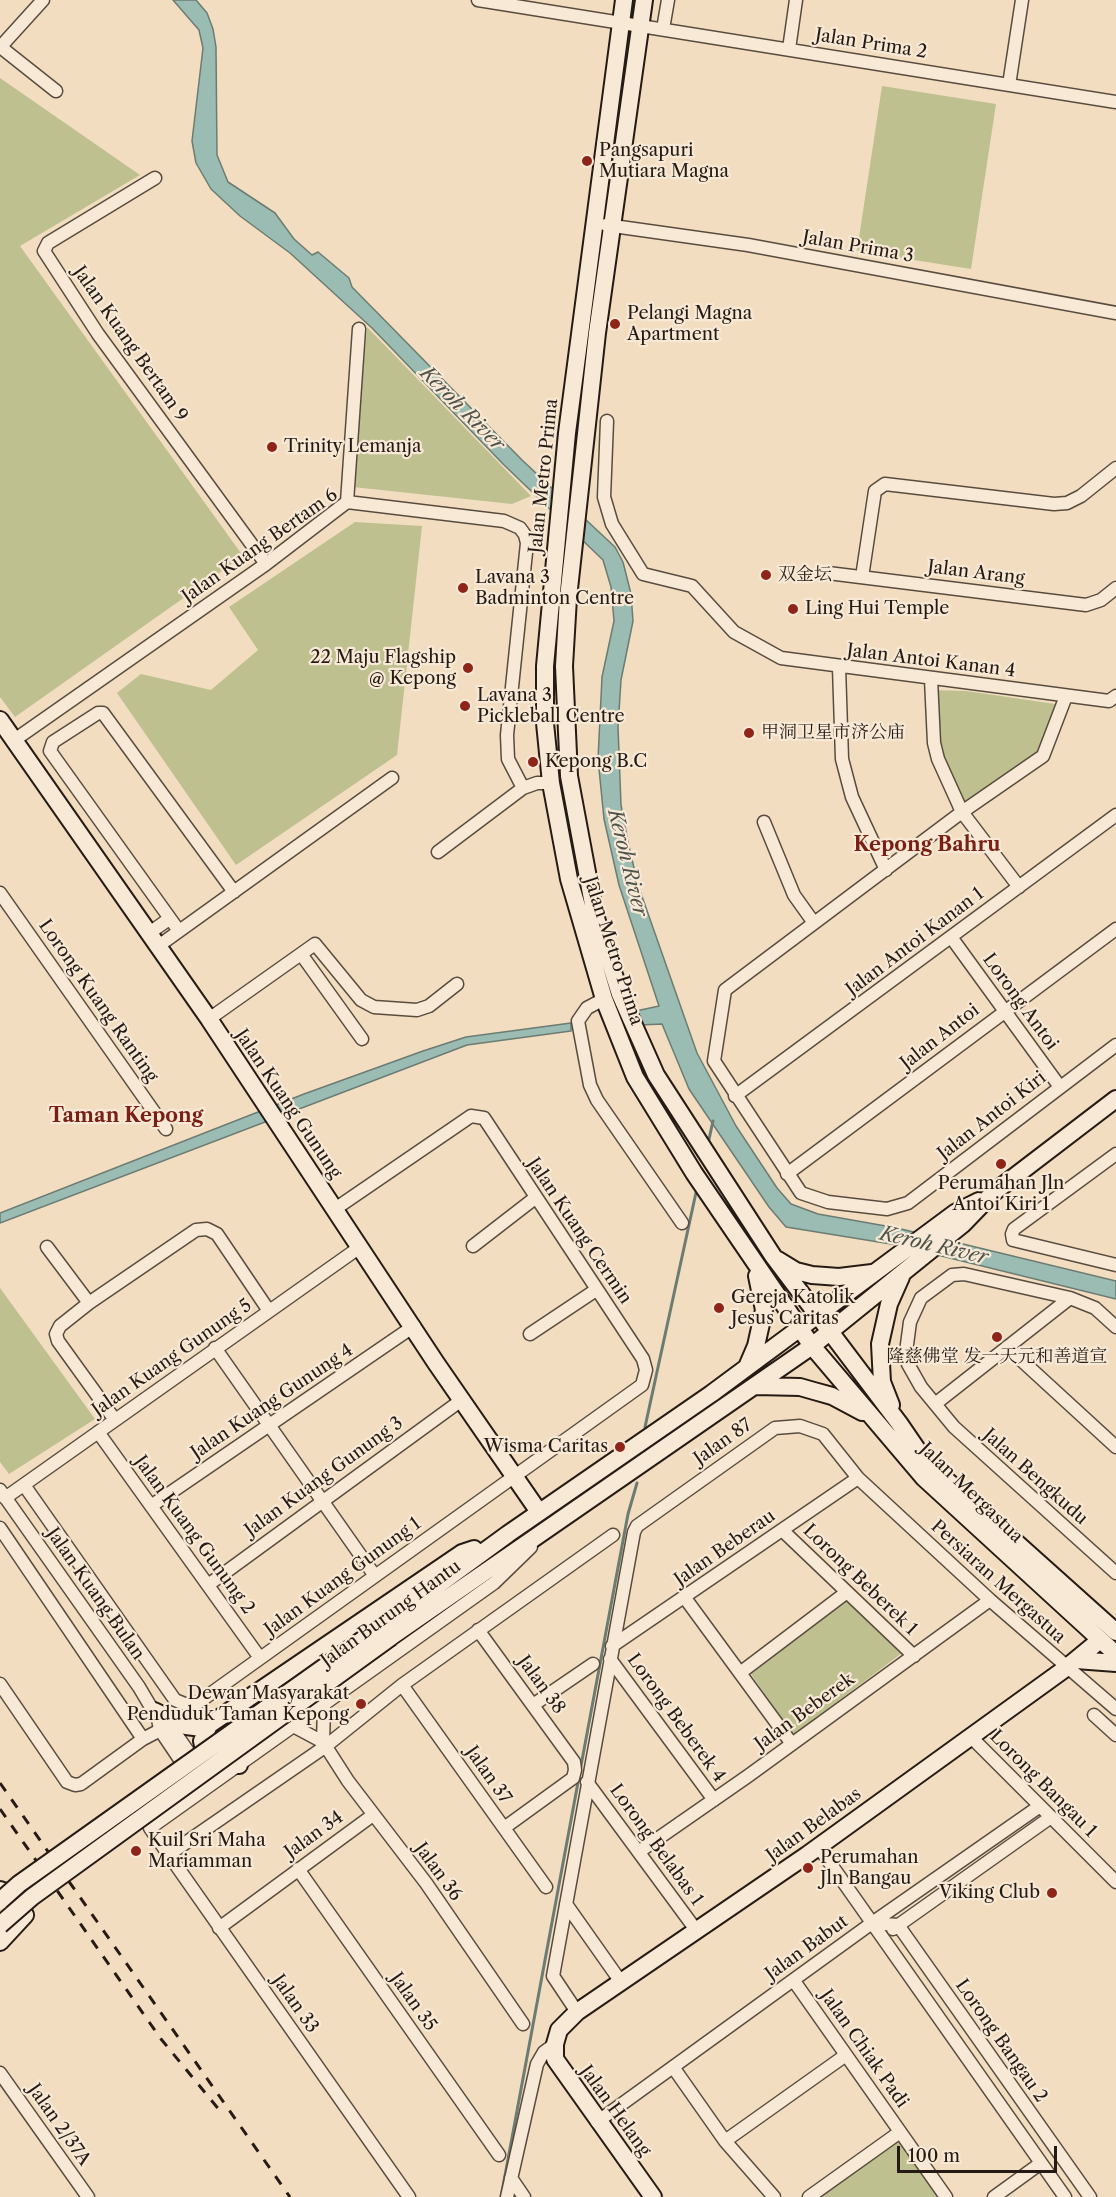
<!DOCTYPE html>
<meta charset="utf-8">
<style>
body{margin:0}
#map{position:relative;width:1116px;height:2197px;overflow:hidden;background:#f2ddc0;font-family:"Libre Caslon Text",serif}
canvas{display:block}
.scale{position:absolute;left:897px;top:2146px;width:160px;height:27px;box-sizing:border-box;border:3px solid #261b14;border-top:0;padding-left:8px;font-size:18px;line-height:21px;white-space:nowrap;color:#261b14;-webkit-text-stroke:4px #f7e9d6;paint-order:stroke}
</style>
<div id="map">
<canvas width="1116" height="2197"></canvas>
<div class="scale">100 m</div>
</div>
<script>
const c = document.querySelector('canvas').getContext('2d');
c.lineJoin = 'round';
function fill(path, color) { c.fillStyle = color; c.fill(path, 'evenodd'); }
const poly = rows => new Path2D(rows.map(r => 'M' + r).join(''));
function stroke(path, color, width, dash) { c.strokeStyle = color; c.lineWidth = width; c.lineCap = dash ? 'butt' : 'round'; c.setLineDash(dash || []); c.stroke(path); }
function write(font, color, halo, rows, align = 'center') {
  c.font = font + ' "Libre Caslon Text","Noto Serif SC",serif'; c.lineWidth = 4.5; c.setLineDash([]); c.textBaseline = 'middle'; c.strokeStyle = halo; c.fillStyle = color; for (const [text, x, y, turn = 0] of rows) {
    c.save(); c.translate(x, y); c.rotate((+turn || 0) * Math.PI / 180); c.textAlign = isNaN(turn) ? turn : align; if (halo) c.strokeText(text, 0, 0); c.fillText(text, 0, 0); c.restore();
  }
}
const green = poly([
 [0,78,140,175,20,246,243,556,15,717,0,697],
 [882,86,996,104,971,269,857,251],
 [367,327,531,496,512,504,353,487],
 [355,522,422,526,397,755,236,865,117,693,141,674,211,690,258,650,229,607],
 [932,690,966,691,1062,705,1043,756,962,812,938,759],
 [0,1288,95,1419,9,1474,0,1462],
 [845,1600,902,1653,793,1735,751,1674],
 [899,2139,941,2197,819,2197]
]);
const water = poly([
 [173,0,196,0,207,13,213,29,216,47,217,155,228,182,275,213,294,239,312,255,318,252,349,278,352,287,522,460,615,547,623,562,631,594,633,621,621,680,618,727,621,805,628,842,638,885,697,1053,736,1126,777,1188,791,1204,818,1214,897,1228,1116,1281,1116,1299,897,1245,786,1227,769,1207,689,1089,662,1024,640,1025,636,1011,659,1006,619,885,604,819,598,759,602,677,614,621,611,587,603,560,503,464,372,328,290,253,240,216,211,189,196,163,192,141,203,48,199,30,173,0],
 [571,1023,571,1031,467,1045,0,1223,0,1213,304,1094,423,1051,466,1037,571,1023]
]);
const stream = poly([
 [708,1144,713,1121],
 [645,1427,697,1188],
 [580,1771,628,1514,637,1483],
 [501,2197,579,1777]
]);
const street = poly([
 [43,0,4,43,3,49,56,91],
 [478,0,1116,102],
 [663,29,668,0],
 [789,49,796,0],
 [1009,85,1022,0],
 [155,178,48,243,44,251,98,334,266,564],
 [606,225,748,245,1116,313],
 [607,421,604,497,612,524,643,574,692,586,734,632,781,658,1109,701,1116,696],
 [347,502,359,329],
 [828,573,1086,605,1101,600,1116,588],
 [862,577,875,491,885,484,1054,504,1067,503,1081,496,1116,468],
 [839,667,842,759,852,797,886,870],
 [931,679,934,743,938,759,962,812,1019,887],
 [1066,696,1043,756,962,812,725,990,714,1061,801,1193,828,1202,887,1209,908,1203,1116,1045],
 [13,741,266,564,347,502,504,521,520,528,525,535,527,543,507,735,508,759,523,788],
 [764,822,794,895,814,923],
 [438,852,523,788,537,783,551,783],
 [0,893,166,1129],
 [179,931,50,751,53,742,98,713,103,713,234,892],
 [148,934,169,919],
 [951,937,1060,1087],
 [157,947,392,778],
 [301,954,362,1039],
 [604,999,587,1008,578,1021,590,1085,597,1100,682,1223],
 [209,1019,315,944,361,1000,374,1007,417,1010,429,1006,457,984],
 [735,1096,1116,815],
 [1116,1154,1014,1229,1012,1234,1013,1240,1116,1265],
 [787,1174,1116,929],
 [473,1246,535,1198],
 [47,1247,89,1303],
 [1116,1327,1095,1308,1070,1298,964,1274,952,1275,921,1298,910,1322,906,1352,908,1364,921,1387,954,1427,1116,1573],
 [530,1334,596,1290],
 [1007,1347,1116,1447],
 [215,1348,375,1576],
 [935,1404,1070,1298],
 [115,1420,58,1341,56,1334,60,1326,89,1303,196,1230,207,1229,217,1234,269,1311],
 [98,1432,260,1658],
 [24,1485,175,1700,192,1707,642,1385,646,1370,643,1359,484,1118,471,1116,335,1209],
 [0,1490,139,1687,158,1719,160,1730,189,1773],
 [5,1498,360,1247],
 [151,1506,414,1326],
 [0,1528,143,1739],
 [782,1530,914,1656],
 [208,1585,463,1399],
 [685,1598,792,1744],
 [478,1630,574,1762,575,1770,573,1778,504,1828],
 [612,1646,858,1478],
 [610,1659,714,1800],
 [740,1673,847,1592],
 [0,1684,67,1782,75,1785,81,1784,143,1739,166,1727],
 [402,1685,546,1887],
 [533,1705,593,1664],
 [1094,1715,1116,1735],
 [162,1722,178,1737,198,1766],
 [295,1727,323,1742,348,1781,426,1883,523,2024],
 [970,1736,1116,1882],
 [323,1742,324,1707],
 [587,1782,696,1930],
 [818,1846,1065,2197],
 [640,1851,748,1776,990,1600],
 [168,1855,326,1746,402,1685,613,1535],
 [298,1869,499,2155],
 [566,1904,621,1982],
 [872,1923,898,1925,1090,2197],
 [219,1928,373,1815],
 [893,1929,1051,1817],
 [794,1981,946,2197],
 [577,2012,553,1976,634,1532,637,1526,775,1428,800,1426,823,1434,858,1478,990,1600,1116,1709],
 [673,2067,725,2141,774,2197],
 [0,2073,88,2197],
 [597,2122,872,1923,1040,1806],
 [725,2141,846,2055],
 [511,2178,524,2197],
 [409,2197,150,1828,494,1583,531,1547],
 [507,2197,537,2064,544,2052,555,2044],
 [809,2197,900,2132],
 [994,2197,1041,2163]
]);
const secondary = poly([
 [624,0,567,433,545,666,545,723,551,783,569,879,604,999,635,1077,694,1173,812,1346,924,1478,1116,1654],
 [644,0,597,333,568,598,564,666,569,776,595,915,620,994,656,1075,773,1256,899,1423,925,1461,1116,1632],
 [0,720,209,1019,436,1363,539,1512],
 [778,1260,796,1271,812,1275,839,1277,872,1273],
 [747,1367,756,1346,764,1310,757,1276],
 [756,1386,800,1387,814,1391,832,1396,862,1412],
 [891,1405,882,1382,880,1344,889,1304,901,1277],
 [382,1626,508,1534,711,1394,955,1213,979,1201],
 [391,1637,812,1346,963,1224,993,1193,1116,1099],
 [1076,1660,1116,1663],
 [154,1711,186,1726,202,1728,209,1725,462,1553,474,1549],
 [209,1725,202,1741,204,1750,210,1757,220,1764,239,1765],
 [0,1890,12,1894,25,1915,0,1942],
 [653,2197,555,2059,555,2044,559,2030,577,2012,807,1855,1066,1668,1100,1640]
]);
const rail = poly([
 [0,1783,290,2197],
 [0,1809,161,2039,221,2112]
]);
const secondaryBridge = poly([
 [0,1901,19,1884,382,1626],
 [0,1925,32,1897,391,1637]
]);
const markers = [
 [587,161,6,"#8f2418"],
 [615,324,6,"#8f2418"],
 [272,447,6,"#8f2418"],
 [766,575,6,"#8f2418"],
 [463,588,6,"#8f2418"],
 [793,609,6,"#8f2418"],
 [468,668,6,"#8f2418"],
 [465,706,6,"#8f2418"],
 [749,733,6,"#8f2418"],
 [533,762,6,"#8f2418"],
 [1001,1164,6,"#8f2418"],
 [719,1308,6,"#8f2418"],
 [997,1337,6,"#8f2418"],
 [620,1447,6,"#8f2418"],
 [361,1704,6,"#8f2418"],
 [136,1851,6,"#8f2418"],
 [808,1868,6,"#8f2418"],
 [1052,1893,6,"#8f2418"]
];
const streetNames = [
 ["Jalan Prima 2",871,44,9],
 ["Jalan Prima 3",858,247,10],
 ["Jalan Kuang Bertam 9",130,344,55],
 ["Jalan Metro Prima",544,476,-84],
 ["Jalan Kuang Bertam 6",260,546,-35],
 ["Jalan Arang",976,573,7],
 ["Jalan Antoi Kanan 4",931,661,7],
 ["Jalan Antoi Kanan 1",915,942,-37],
 ["Jalan Metro Prima",613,951,72],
 ["Lorong Kuang Ranting",98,1001,55],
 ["Lorong Antoi",1020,1002,54],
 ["Jalan Antoi",940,1037,-38],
 ["Jalan Kuang Gunung",288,1104,56],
 ["Jalan Antoi Kiri",992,1116,-38],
 ["Jalan Kuang Cermin",579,1231,56],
 ["Jalan Kuang Gunung 5",172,1358,-35],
 ["Jalan Kuang Gunung 4",272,1402,-34],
 ["Jalan 87",723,1442,-35],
 ["Jalan Kuang Gunung 3",324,1477,-36],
 ["Jalan Bengkudu",1035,1477,42],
 ["Jalan Mergastua",971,1493,44],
 ["Jalan Kuang Gunung 2",194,1535,54],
 ["Jalan Beberau",725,1548,-35],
 ["Jalan Kuang Gunung 1",343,1577,-36],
 ["Lorong Beberek 1",860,1580,44],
 ["Persiaran Mergastua",998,1582,42],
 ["Jalan Kuang Bulan",95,1594,55],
 ["Jalan Burung Hantu",391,1614,-36],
 ["Jalan 38",541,1685,54],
 ["Jalan Beberek",805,1712,-36],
 ["Lorong Beberek 4",676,1718,54],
 ["Jalan 37",488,1775,55],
 ["Lorong Bangau 1",1043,1784,45],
 ["Jalan Belabas",814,1825,-36],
 ["Jalan 34",314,1835,-36],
 ["Lorong Belabas 1",656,1845,54],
 ["Jalan 36",438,1872,54],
 ["Jalan Babut",807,1948,-36],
 ["Jalan 35",413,2002,55],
 ["Jalan 33",295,2004,55],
 ["Lorong Bangau 2",1001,2041,55],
 ["Jalan Chiak Padi",864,2049,55],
 ["Jalan Helang",615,2111,54],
 ["Jalan 2/37A",59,2125,55]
];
const poiNames = [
 ["Pangsapuri",599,151],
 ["Mutiara Magna",599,172],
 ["Pelangi Magna",627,314],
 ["Apartment",627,335],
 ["Trinity Lemanja",284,447],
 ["双金坛",778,575],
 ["Lavana 3",475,578],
 ["Badminton Centre",475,599],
 ["Ling Hui Temple",805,609],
 ["22 Maju Flagship",456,658,"right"],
 ["@ Kepong",456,679,"right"],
 ["Lavana 3",477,696],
 ["Pickleball Centre",477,717],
 ["甲洞卫星市济公庙",761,733],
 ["Kepong B.C",545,762],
 ["Perumahan Jln",1001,1184,"center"],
 ["Antoi Kiri 1",1001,1205,"center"],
 ["Gereja Katolik",731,1298],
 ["Jesus Caritas",731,1319],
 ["隆慈佛堂 发一天元和善道宣",997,1357,"center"],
 ["Wisma Caritas",608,1447,"right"],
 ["Dewan Masyarakat",349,1694,"right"],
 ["Penduduk Taman Kepong",349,1715,"right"],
 ["Kuil Sri Maha",148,1841],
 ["Mariamman",148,1862],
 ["Perumahan",820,1858],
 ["Jln Bangau",820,1879],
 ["Viking Club",1040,1893,"right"]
];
const waterNames = [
 ["Keroh River",462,409,45],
 ["Keroh River",627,863,76],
 ["Keroh River",934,1246,13]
];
const neighbourhoodNames = [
 ["Kepong Bahru",927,845],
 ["Taman Kepong",126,1116]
];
fill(green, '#bec090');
fill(water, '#9bbcb2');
stroke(water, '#6c7c73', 1.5);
stroke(stream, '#6c7c73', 3);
stroke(street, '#594c3f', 15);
stroke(secondary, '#261b14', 20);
stroke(street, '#f7e9d6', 12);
stroke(secondary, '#f7e9d6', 16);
stroke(rail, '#261b14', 3, [10, 10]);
stroke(secondaryBridge, '#261b14', 20, []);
stroke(secondaryBridge, '#f7e9d6', 16);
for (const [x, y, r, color] of markers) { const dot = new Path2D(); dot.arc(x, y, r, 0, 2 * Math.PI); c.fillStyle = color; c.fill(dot); stroke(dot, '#f7e9d6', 2); }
write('18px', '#261b14', '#f7e9d6', streetNames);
write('18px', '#261b14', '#f7e9d6', poiNames, 'left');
write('italic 20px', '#4f534b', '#f7e9d6', waterNames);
write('bold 20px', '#7a1f14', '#f7e9d6', neighbourhoodNames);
</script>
